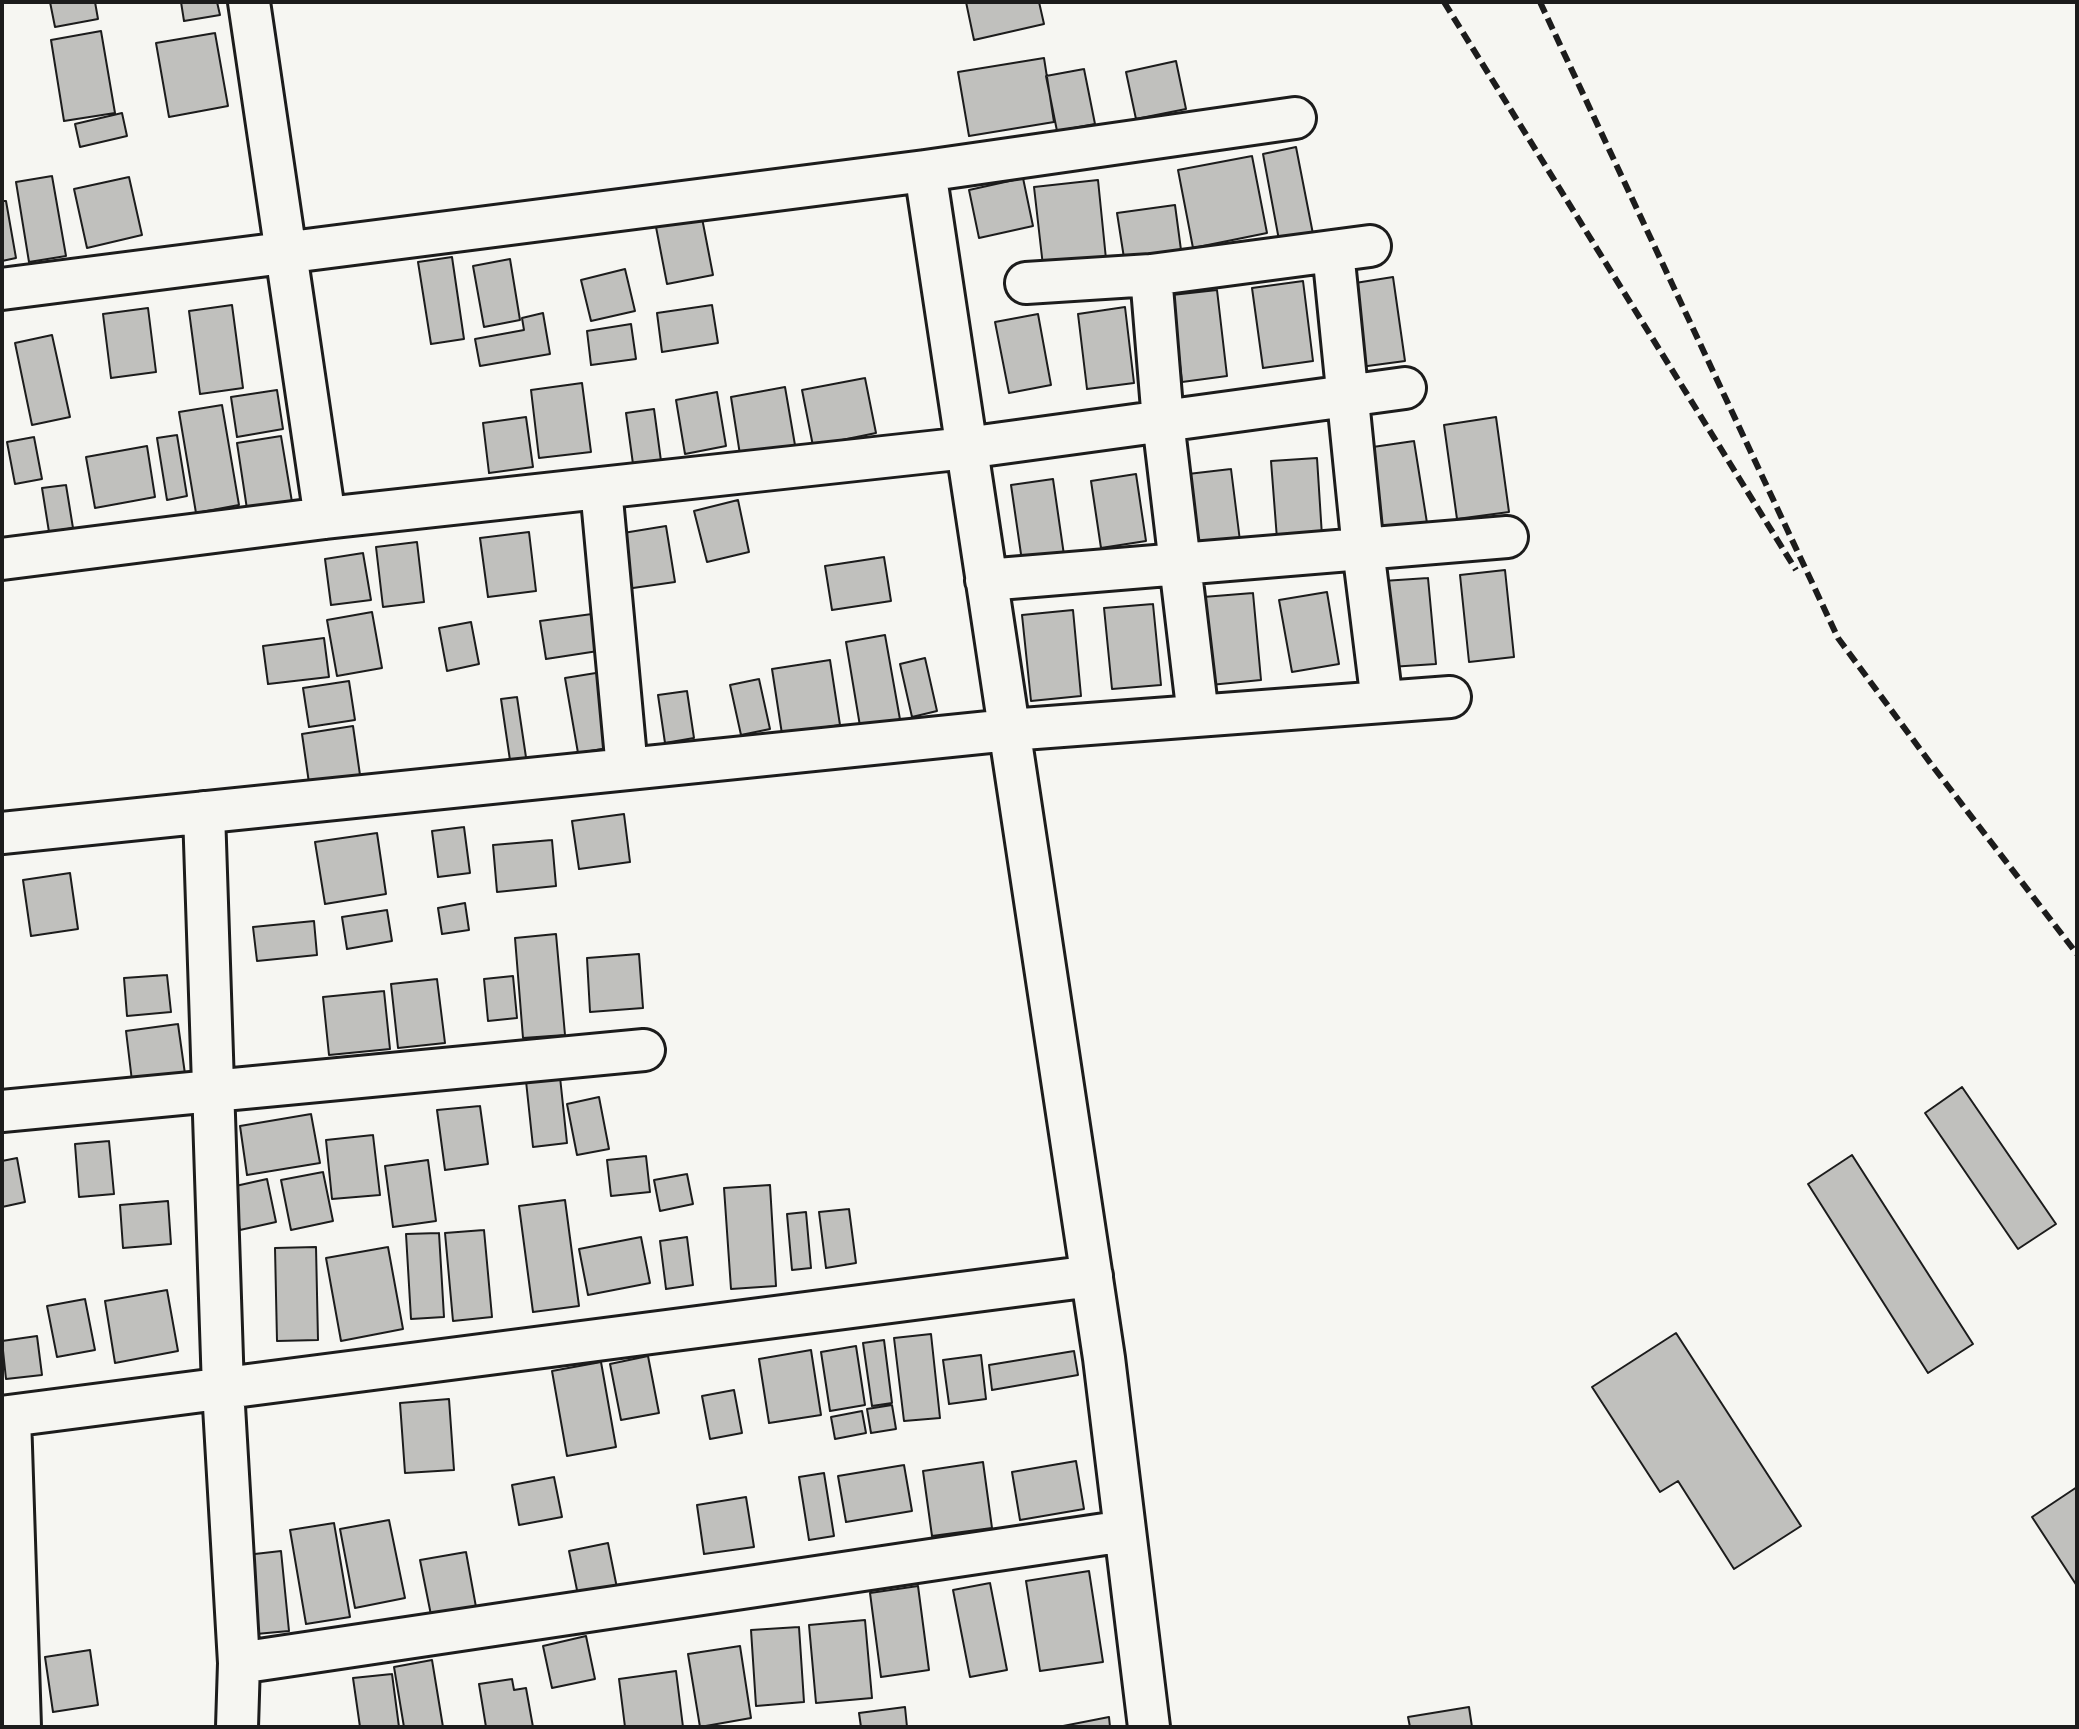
<!DOCTYPE html>
<style>
body{margin:0}
#map{position:relative;width:2079px;height:1729px;overflow:hidden;background:#f6f6f2;font-family:Pangolin,sans-serif}
canvas{display:block}
.frame{position:absolute;inset:0;border:4px solid #1c1c1c;pointer-events:none}
</style>
<div id="map">
<canvas width="2079" height="1729"></canvas>
<div class="frame"></div>
</div>
<script>
const c = document.querySelector('canvas').getContext('2d');
c.lineJoin = 'round';
function fill(path, color) { c.fillStyle = color; c.fill(path, 'evenodd'); }
const poly = rows => new Path2D(rows.map(r => 'M' + r).join(''));
function stroke(path, color, width, dash) { c.strokeStyle = color; c.lineWidth = width; c.lineCap = dash ? 'butt' : 'round'; c.setLineDash(dash || []); c.stroke(path); }
const building = poly([
 [50,2,95,2,98,19,55,27,50,2],
 [181,2,217,2,220,15,184,21,181,2],
 [966,2,1039,2,1044,24,974,40,966,2],
 [101,31,115,113,64,121,51,40,101,31],
 [215,33,228,106,169,117,156,43,215,33],
 [1044,58,1054,122,969,136,958,72,1044,58],
 [1176,61,1186,109,1136,119,1126,72,1176,61],
 [1084,69,1095,124,1057,131,1046,76,1084,69],
 [122,113,127,136,80,147,75,124,122,113],
 [1296,147,1313,234,1279,240,1263,154,1296,147],
 [1252,156,1267,233,1193,248,1178,170,1252,156],
 [52,176,66,256,29,262,16,182,52,176],
 [129,177,142,235,87,248,74,189,129,177],
 [1023,178,1033,226,979,238,969,190,1023,178],
 [1098,180,1106,259,1043,266,1034,187,1098,180],
 [2,201,6,201,16,258,2,261,2,201],
 [1175,205,1181,250,1124,258,1117,213,1175,205],
 [702,218,713,275,667,284,656,227,702,218],
 [452,257,464,339,431,344,418,262,452,257],
 [510,259,520,320,484,327,473,266,510,259],
 [625,269,635,311,591,321,581,280,625,269],
 [1393,277,1405,361,1360,367,1349,284,1393,277],
 [1303,281,1313,361,1263,368,1252,288,1303,281],
 [1217,290,1227,376,1182,382,1172,295,1217,290],
 [232,305,243,388,200,394,189,311,232,305],
 [712,305,718,343,662,352,657,313,712,305],
 [1125,307,1134,383,1087,389,1078,314,1125,307],
 [148,308,156,372,111,378,103,314,148,308],
 [543,313,550,354,480,366,475,339,524,330,522,318,543,313],
 [1038,314,1051,385,1009,393,995,322,1038,314],
 [631,324,636,359,591,365,587,331,631,324],
 [52,335,70,417,32,425,15,343,52,335],
 [865,378,876,433,813,446,802,390,865,378],
 [582,383,591,452,539,458,531,390,582,383],
 [785,387,796,451,741,461,731,397,785,387],
 [277,390,283,429,237,437,231,397,277,390],
 [717,392,726,446,685,454,676,400,717,392],
 [222,405,239,505,196,513,179,412,222,405],
 [654,409,661,461,633,464,626,413,654,409],
 [526,417,533,467,489,473,483,423,526,417],
 [1496,417,1509,512,1457,519,1444,425,1496,417],
 [177,435,187,496,167,500,157,438,177,435],
 [281,436,292,502,247,509,237,443,281,436],
 [34,437,42,479,15,484,7,442,34,437],
 [1414,441,1427,523,1379,531,1366,448,1414,441],
 [147,446,155,497,95,508,86,457,147,446],
 [1317,458,1322,536,1277,539,1271,461,1317,458],
 [1231,469,1240,541,1197,547,1188,474,1231,469],
 [1136,474,1146,541,1101,548,1091,481,1136,474],
 [1053,479,1065,562,1023,568,1011,485,1053,479],
 [66,485,73,528,49,532,42,488,66,485],
 [738,500,749,552,707,562,694,511,738,500],
 [666,526,675,582,619,590,611,535,666,526],
 [529,532,536,591,488,597,480,538,529,532],
 [417,542,424,602,383,607,376,547,417,542],
 [363,553,371,600,331,605,325,559,363,553],
 [884,557,891,601,832,610,825,566,884,557],
 [1505,570,1514,657,1469,662,1460,575,1505,570],
 [1428,578,1436,664,1390,667,1383,581,1428,578],
 [1327,592,1339,664,1292,672,1279,600,1327,592],
 [1253,593,1261,680,1210,685,1203,597,1253,593],
 [1153,604,1161,685,1112,689,1104,608,1153,604],
 [1073,610,1081,696,1031,701,1022,615,1073,610],
 [372,612,382,668,337,676,327,620,372,612],
 [592,614,598,651,546,659,540,621,592,614],
 [471,622,479,664,447,671,439,628,471,622],
 [885,635,901,725,861,732,846,642,885,635],
 [324,638,329,677,268,684,263,646,324,638],
 [925,658,937,711,912,717,900,664,925,658],
 [830,660,840,725,782,734,772,669,830,660],
 [602,672,614,747,578,753,565,678,602,672],
 [759,679,770,729,741,735,730,685,759,679],
 [349,681,355,720,309,727,303,688,349,681],
 [687,691,694,738,665,743,658,695,687,691],
 [517,697,527,764,511,767,501,699,517,697],
 [353,726,360,775,309,783,302,734,353,726],
 [624,814,630,862,579,869,572,821,624,814],
 [464,827,470,873,438,877,432,831,464,827],
 [377,833,386,894,325,904,315,842,377,833],
 [552,840,556,886,497,892,493,845,552,840],
 [70,873,78,929,31,936,23,880,70,873],
 [465,903,469,930,442,934,438,908,465,903],
 [387,910,392,941,347,949,342,917,387,910],
 [314,921,317,955,257,961,253,927,314,921],
 [556,934,565,1035,523,1038,515,938,556,934],
 [639,954,643,1008,590,1012,587,958,639,954],
 [167,975,171,1012,127,1016,124,978,167,975],
 [513,976,517,1018,488,1021,484,979,513,976],
 [437,979,445,1043,398,1048,391,984,437,979],
 [384,991,390,1049,329,1055,323,997,384,991],
 [178,1024,185,1074,132,1081,126,1031,178,1024],
 [560,1077,567,1143,533,1147,526,1081,560,1077],
 [1962,1087,2056,1224,2018,1249,1925,1113,1962,1087],
 [599,1097,609,1149,577,1155,567,1104,599,1097],
 [480,1106,488,1164,445,1170,437,1110,480,1106],
 [311,1114,320,1163,247,1175,240,1126,311,1114],
 [373,1135,380,1195,332,1199,326,1140,373,1135],
 [109,1141,114,1194,79,1197,75,1144,109,1141],
 [1852,1155,1973,1344,1928,1373,1808,1184,1852,1155],
 [646,1156,650,1192,611,1196,607,1160,646,1156],
 [17,1158,25,1202,2,1207,2,1161,17,1158],
 [428,1160,436,1221,393,1227,385,1166,428,1160],
 [323,1172,333,1221,291,1230,281,1180,323,1172],
 [687,1174,693,1204,660,1211,654,1180,687,1174],
 [267,1179,276,1222,240,1230,231,1187,267,1179],
 [770,1185,776,1286,731,1289,724,1188,770,1185],
 [565,1200,579,1306,533,1312,519,1206,565,1200],
 [168,1201,171,1244,123,1248,120,1205,168,1201],
 [849,1209,856,1263,826,1268,819,1212,849,1209],
 [806,1212,811,1268,792,1270,787,1214,806,1212],
 [484,1230,492,1317,453,1321,445,1233,484,1230],
 [439,1233,444,1317,411,1319,406,1234,439,1233],
 [641,1237,650,1283,588,1295,579,1249,641,1237],
 [687,1237,693,1285,666,1289,660,1241,687,1237],
 [316,1247,318,1340,277,1341,275,1248,316,1247],
 [388,1247,403,1329,341,1341,326,1258,388,1247],
 [167,1290,178,1351,115,1363,105,1301,167,1290],
 [85,1299,95,1350,57,1357,47,1306,85,1299],
 [1676,1333,1801,1526,1734,1569,1678,1481,1660,1492,1592,1387,1676,1333],
 [931,1334,940,1418,904,1421,894,1338,931,1334],
 [37,1336,42,1375,6,1379,2,1341,37,1336],
 [884,1340,892,1403,872,1406,863,1343,884,1340],
 [856,1346,865,1405,830,1411,821,1352,856,1346],
 [811,1350,821,1415,769,1423,759,1359,811,1350],
 [1074,1351,1078,1375,992,1390,989,1365,1074,1351],
 [981,1355,986,1399,949,1404,943,1360,981,1355],
 [648,1356,659,1413,621,1420,610,1364,648,1356],
 [601,1362,616,1447,567,1456,552,1371,601,1362],
 [734,1390,742,1433,710,1439,702,1396,734,1390],
 [449,1399,454,1470,405,1473,400,1403,449,1399],
 [892,1405,896,1429,871,1433,867,1409,892,1405],
 [862,1411,866,1433,835,1439,831,1417,862,1411],
 [1076,1461,1084,1509,1020,1520,1012,1472,1076,1461],
 [983,1462,992,1528,932,1536,923,1471,983,1462],
 [904,1465,912,1511,846,1522,838,1476,904,1465],
 [824,1473,834,1536,809,1540,799,1477,824,1473],
 [554,1477,562,1517,519,1525,512,1485,554,1477],
 [2077,1487,2077,1586,2032,1517,2077,1487],
 [746,1497,754,1547,704,1554,697,1505,746,1497],
 [389,1520,405,1598,355,1608,340,1529,389,1520],
 [334,1523,350,1617,306,1624,290,1530,334,1523],
 [608,1543,617,1588,578,1595,569,1551,608,1543],
 [281,1551,289,1631,245,1635,237,1556,281,1551],
 [466,1552,476,1607,431,1615,420,1560,466,1552],
 [1089,1571,1103,1662,1040,1671,1026,1581,1089,1571],
 [990,1583,1007,1670,970,1677,953,1590,990,1583],
 [918,1586,929,1670,881,1677,870,1593,918,1586],
 [865,1620,872,1698,816,1703,809,1625,865,1620],
 [799,1627,804,1702,756,1706,751,1630,799,1627],
 [586,1636,595,1679,552,1688,543,1646,586,1636],
 [740,1646,751,1718,700,1727,688,1654,740,1646],
 [90,1650,98,1705,53,1712,45,1657,90,1650],
 [432,1660,443,1727,404,1727,394,1667,432,1660],
 [676,1671,683,1727,625,1727,619,1679,676,1671],
 [392,1674,399,1727,360,1727,353,1678,392,1674],
 [512,1679,514,1690,526,1688,533,1727,486,1727,479,1684,512,1679],
 [905,1707,907,1727,861,1727,859,1713,905,1707],
 [1469,1707,1472,1727,1410,1727,1408,1717,1469,1707],
 [1109,1717,1110,1727,1058,1727,1109,1717]
]);
const street = poly([
 [249,2,325,518],
 [925,171,1104,1358,1149,1727],
 [1333,251,1363,549,1382,702],
 [1151,275,1163,421,1198,716],
 [1026,283,1151,275,1370,246],
 [2,289,925,171,1295,118],
 [601,488,627,769],
 [2,559,325,518,966,448,1405,388],
 [986,580,1507,537],
 [204,812,223,1389,239,1663,237,1727],
 [2,833,1009,730,1450,697],
 [2,1111,644,1050],
 [10,1416,20,1727],
 [2,1417,1092,1276],
 [239,1663,1125,1531]
]);
const rail = poly([
 [1444,2,1796,570],
 [1540,2,1838,638,1931,764,2077,954]
]);
fill(building, '#c0c0bd');
stroke(building, '#1c1c1c', 2);
stroke(street, '#1c1c1c', 46);
stroke(street, '#f6f6f2', 40);
stroke(rail, '#1c1c1c', 6, [12, 6]);
</script>
